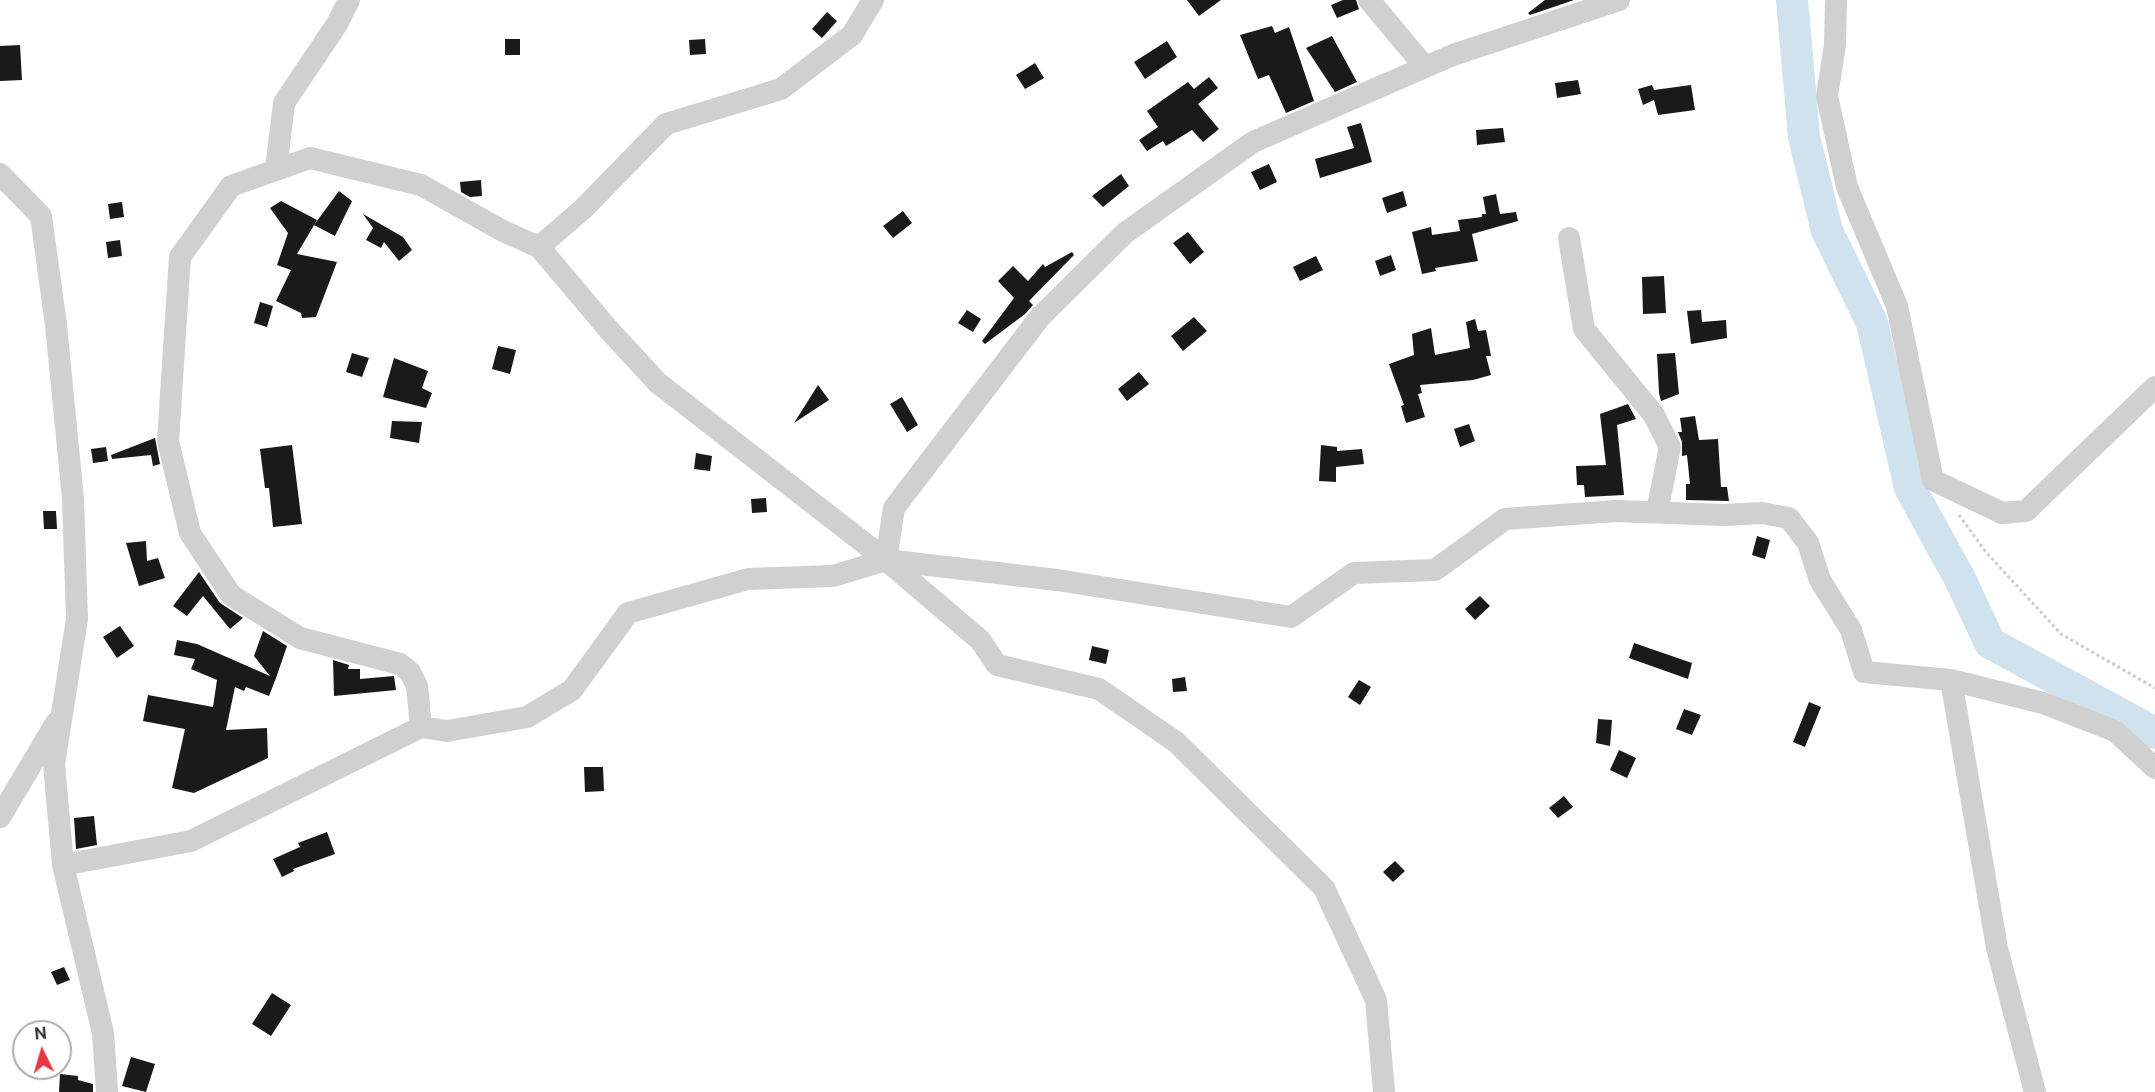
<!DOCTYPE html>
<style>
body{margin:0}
#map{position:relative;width:2155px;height:1092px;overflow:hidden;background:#fff;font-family:"Public Sans",sans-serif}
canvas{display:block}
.north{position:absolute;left:12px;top:1020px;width:60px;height:60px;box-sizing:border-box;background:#fff;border:2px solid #adadad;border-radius:50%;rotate:355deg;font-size:16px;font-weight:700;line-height:24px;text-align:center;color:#333}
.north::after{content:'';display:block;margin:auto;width:21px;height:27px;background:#e63946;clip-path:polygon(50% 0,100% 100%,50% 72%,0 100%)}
</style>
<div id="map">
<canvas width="2155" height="1092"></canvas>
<div class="north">N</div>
</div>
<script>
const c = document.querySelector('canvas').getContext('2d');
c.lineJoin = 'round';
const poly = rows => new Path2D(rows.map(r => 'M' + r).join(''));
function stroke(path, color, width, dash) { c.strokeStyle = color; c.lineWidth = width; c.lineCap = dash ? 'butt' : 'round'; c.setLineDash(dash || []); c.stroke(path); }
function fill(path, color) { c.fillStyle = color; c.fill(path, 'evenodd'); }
const river = poly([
 [1792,0,1804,137,1827,231,1872,323,1910,488,1960,579,1990,643,2155,733]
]);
const building = poly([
 [1187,0,1221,0,1199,16],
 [1343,0,1356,0,1359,9,1337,18,1331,5],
 [1545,0,1574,0,1530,15,1528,13],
 [827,12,837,21,822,38,812,29],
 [1272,26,1275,33,1289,27,1314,101,1286,113,1269,75,1258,79,1240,35],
 [1332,36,1357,82,1335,92,1306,48],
 [505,39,520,39,520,55,505,55],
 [705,39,706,54,690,55,689,40],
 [1167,41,1177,57,1145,79,1134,62],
 [20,45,22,80,0,81,0,46],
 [1035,63,1044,78,1025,89,1016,75],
 [1209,77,1218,88,1198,104,1219,129,1203,142,1192,130,1166,146,1163,141,1147,151,1139,140,1158,127,1147,111,1188,82,1194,89],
 [1578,80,1581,94,1557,98,1555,83],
 [1652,85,1654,90,1691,85,1695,110,1658,115,1654,100,1643,105,1638,89],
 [1361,123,1372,162,1320,178,1315,159,1354,148,1347,127],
 [1503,128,1505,142,1477,145,1476,130],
 [1269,164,1277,182,1260,190,1251,172],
 [1121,174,1129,186,1103,207,1092,196],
 [481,180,482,196,470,197,461,192,460,182],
 [339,191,352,201,335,236,314,225],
 [1403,191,1407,206,1387,213,1382,198],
 [1496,194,1500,214,1516,212,1518,221,1472,234,1478,261,1435,268,1436,271,1422,274,1412,232,1431,227,1432,235,1460,231,1458,220,1482,217,1482,214,1486,214,1483,197],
 [281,201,317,220,297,254,337,262,316,317,302,318,301,313,276,301,291,270,277,265,288,233,270,208],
 [122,202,124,217,110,219,108,204],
 [903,211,912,223,893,238,883,226],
 [363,214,403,237,412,250,399,261,384,242,381,248,366,240,373,228],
 [1188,232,1204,252,1190,264,1173,243],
 [120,240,122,256,108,258,106,242],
 [1072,252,1074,255,1029,301,1033,305,1025,314,985,344,982,341,1014,298,998,281,1013,266,1028,281,1043,264,1045,267],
 [1391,255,1396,270,1380,276,1375,261],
 [1316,256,1323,270,1300,281,1293,267],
 [1664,276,1666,313,1643,314,1642,277],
 [260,302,273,306,267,327,254,323],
 [967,310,981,319,973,332,958,323],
 [1701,310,1702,322,1726,320,1727,338,1691,344,1687,311],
 [1194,317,1207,331,1183,351,1171,336],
 [1475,319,1478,331,1486,330,1491,356,1486,356,1491,375,1473,380,1420,385,1422,393,1418,394,1425,417,1406,423,1401,406,1404,405,1389,364,1414,355,1412,334,1431,328,1435,355,1470,348,1466,322],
 [498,346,516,350,510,374,492,369],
 [352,353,369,358,362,377,346,372],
 [1675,353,1679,394,1661,401,1659,393,1657,354],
 [394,358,428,371,422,388,432,393,426,408,383,397],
 [1139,372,1149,384,1127,401,1118,389],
 [818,385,829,400,794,423],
 [902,397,918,425,907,432,890,404],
 [1628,404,1636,419,1617,425,1624,495,1585,497,1584,485,1577,485,1576,466,1606,465,1600,414],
 [1695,416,1699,440,1718,439,1721,487,1727,487,1729,501,1686,500,1686,484,1690,484,1687,455,1682,456,1682,442,1678,432,1682,432,1680,418],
 [392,421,422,422,419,443,390,438],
 [1469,424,1475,441,1460,447,1454,429],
 [155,438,160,464,153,466,151,455,112,459,111,455],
 [292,445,302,524,273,527,269,488,265,488,260,449],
 [1321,445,1337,447,1337,451,1362,449,1364,464,1336,467,1336,482,1319,481],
 [106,447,108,461,93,463,91,449],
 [696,453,712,456,710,471,694,469],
 [766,498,767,512,752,513,751,499],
 [43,511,56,511,57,529,44,529],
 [1757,536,1770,540,1765,559,1752,555],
 [146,541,147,561,158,558,165,578,139,586,126,543],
 [199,572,220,603,243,618,230,629,203,596,187,616,173,606],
 [1480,596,1490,606,1475,620,1465,609],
 [120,626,134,646,117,658,103,637],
 [263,631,287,646,276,678,269,696,246,687,244,691,235,687,226,730,267,728,268,758,194,793,172,788,185,729,143,721,148,695,213,707,217,680,191,669,195,659,174,655,177,640,197,644,270,676,254,656],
 [1634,643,1692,663,1688,679,1629,658],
 [1092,646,1109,650,1106,664,1089,660],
 [333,660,349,665,348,669,360,669,360,679,394,676,396,690,334,696],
 [1185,677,1187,691,1173,692,1172,679],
 [1359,680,1371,687,1360,705,1348,697],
 [1809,702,1821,707,1805,747,1793,742],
 [1684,709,1701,715,1692,735,1676,729],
 [1598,719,1612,720,1610,746,1596,743],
 [1619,750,1636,758,1627,778,1610,770],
 [584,767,603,767,604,791,585,792],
 [1564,796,1573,807,1558,818,1549,808],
 [94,816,97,845,76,849,74,818],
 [327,832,335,854,293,869,294,871,282,877,273,859,300,847,298,843],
 [1395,861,1405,871,1393,882,1383,872],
 [64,967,70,980,57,985,51,972],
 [272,993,291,1005,271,1036,252,1024],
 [131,1057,155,1064,146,1092,122,1086],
 [60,1074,78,1076,78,1080,93,1084,93,1092,59,1092]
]);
const path = poly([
 [1959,515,1985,551,2061,634,2155,688]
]);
const minor = poly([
 [1369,0,1425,67],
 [1836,0,1835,45,1827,96,1847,187,1897,306,1933,480,2002,513,2026,511,2155,387],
 [276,170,284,103,337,24,349,0],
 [0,174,41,216,56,325,73,499,77,619,54,764,63,865,103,1033,107,1092],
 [1569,238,1584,329,1654,415,1670,447,1657,512],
 [539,247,583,209,666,124,781,89,852,35,873,0],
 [886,560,894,508,1040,317,1125,233,1253,142,1453,55,1619,0],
 [1951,680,1997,948,2035,1092],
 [421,727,417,686,410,672,400,664,300,638,231,595,190,533,168,441,180,257,231,186,310,158,421,185,503,231,539,247,609,330,658,383,886,560,980,640,997,665,1099,689,1176,742,1324,888,1376,1000,1384,1092],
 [0,817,56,723],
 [63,865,191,841,421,727,447,731,527,717,572,690,628,613,748,579,833,576,886,560,1057,580,1291,617,1354,573,1435,570,1505,519,1616,511,1724,515,1762,513,1789,518,1808,543,1820,580,1851,630,1864,672,1951,680,2043,703,2115,731,2155,768]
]);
stroke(river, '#cfe2ee', 32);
fill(building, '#1a1a1a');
stroke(path, '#cdcdcd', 3, [3, 3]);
stroke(minor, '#d0d0d0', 22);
</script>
